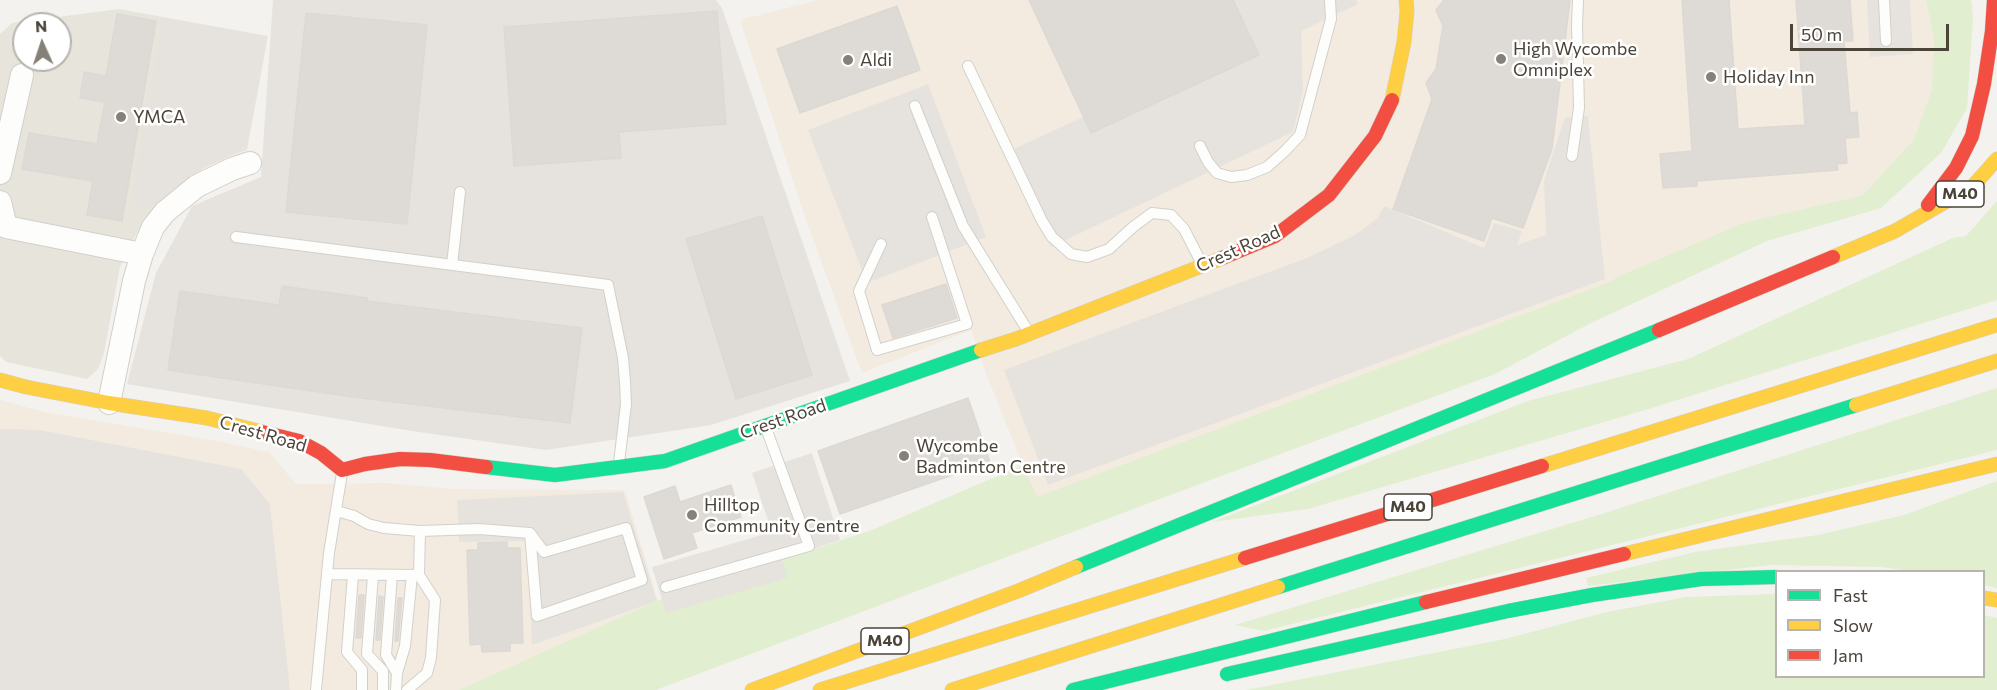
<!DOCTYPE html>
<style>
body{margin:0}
#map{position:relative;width:1997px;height:690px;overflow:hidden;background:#f4f2ee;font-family:Commissioner,sans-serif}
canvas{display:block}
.legend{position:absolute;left:1775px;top:570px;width:210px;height:108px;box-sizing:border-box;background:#fff;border:2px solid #b7b4b0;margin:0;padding:8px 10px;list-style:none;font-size:18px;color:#4b4439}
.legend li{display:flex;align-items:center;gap:12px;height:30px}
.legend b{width:30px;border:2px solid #b7b4b0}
.north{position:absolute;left:12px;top:12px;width:60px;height:60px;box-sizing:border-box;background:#fff;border:2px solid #b7b4b0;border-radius:50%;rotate:357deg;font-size:16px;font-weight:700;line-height:24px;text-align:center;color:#4b4439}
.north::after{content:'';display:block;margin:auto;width:21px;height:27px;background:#868178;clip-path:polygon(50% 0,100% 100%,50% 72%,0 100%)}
.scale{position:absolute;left:1790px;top:24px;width:159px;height:27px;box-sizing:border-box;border:3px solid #4b4439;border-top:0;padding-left:8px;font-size:18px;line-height:21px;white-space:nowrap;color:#4b4439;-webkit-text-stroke:4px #fff;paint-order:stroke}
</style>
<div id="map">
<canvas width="1997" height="690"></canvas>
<ul class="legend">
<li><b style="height:8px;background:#16e098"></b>Fast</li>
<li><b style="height:8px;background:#ffcf43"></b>Slow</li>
<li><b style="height:8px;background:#f24e42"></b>Jam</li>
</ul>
<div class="north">N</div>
<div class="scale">50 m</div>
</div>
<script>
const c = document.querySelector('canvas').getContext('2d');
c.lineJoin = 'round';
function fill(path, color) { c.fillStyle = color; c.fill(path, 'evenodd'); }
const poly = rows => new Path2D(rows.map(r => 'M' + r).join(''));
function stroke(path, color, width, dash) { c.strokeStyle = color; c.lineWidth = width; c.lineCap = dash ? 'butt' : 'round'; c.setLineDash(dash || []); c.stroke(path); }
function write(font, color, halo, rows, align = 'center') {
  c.font = font + ' Commissioner,sans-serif'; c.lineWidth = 5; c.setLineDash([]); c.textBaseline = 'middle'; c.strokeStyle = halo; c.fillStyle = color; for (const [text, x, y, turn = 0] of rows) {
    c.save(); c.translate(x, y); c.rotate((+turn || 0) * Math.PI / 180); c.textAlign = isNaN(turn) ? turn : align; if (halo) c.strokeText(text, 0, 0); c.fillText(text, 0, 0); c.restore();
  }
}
const residential = poly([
 [119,9,268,36,247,150,216,161,176,185,142,223,120,267,104,353,98,369,87,379,6,362,0,356,0,34,12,23],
 [24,24,60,24,60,60,24,60]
]);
const commercial = poly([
 [818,0,1926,0,1934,39,1932,89,1914,139,1863,195,1743,223,1619,276,1609,282,1036,498,987,376,971,330,862,373,806,220,740,20],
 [0,400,40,411,222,442,269,452,296,484,387,483,454,489,625,490,658,602,459,690,0,690]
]);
const industrial = poly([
 [273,0,716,0,722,8,850,381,711,425,546,450,412,431,127,384,156,273,192,206,261,177]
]);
const green = poly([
 [1926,0,1971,0,1973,17,1967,108,1941,153,1881,208,1767,241,1589,324,1495,374,1157,500,656,690,459,690,657,601,872,530,1023,465,1037,497,1609,282,1619,276,1743,223,1863,195,1914,139,1932,89,1934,39],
 [1997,201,1997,300,1652,408,1308,509,1212,522,1528,401,1688,359,1953,238,1966,236],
 [1997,388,1997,450,1264,631,1235,625,1595,516],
 [1997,481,1997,588,1984,585,1984,572,1909,571,1882,567,1770,565,1588,586,1586,578,1695,552,1818,535,1904,515],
 [1776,594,1776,676,1984,676,1984,615,1997,618,1997,690,1246,690,1505,639,1607,612,1686,597]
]);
const parking = poly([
 [1233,0,1356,0,1358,4,1301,31,1303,91,1293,132,1051,247,1007,152,1083,117,1091,133,1259,55],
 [1867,0,1910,0,1913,54,1870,57],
 [163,18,266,36,247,144,224,159,202,169,177,187,154,208,131,205],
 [928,84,986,237,867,283,808,130],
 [1588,116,1605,279,1048,485,1004,370,1307,258,1355,235,1377,219,1384,206,1484,248,1494,223,1522,231,1517,245,1546,235,1544,181,1565,117],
 [0,429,40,430,241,469,270,504,290,690,0,690],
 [812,453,840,540,782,559,787,578,666,613,652,567,772,532,752,473],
 [623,492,657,601,532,645,527,541,459,542,457,500]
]);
const building = poly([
 [1029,0,1233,0,1259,55,1091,133,1029,0],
 [1444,0,1570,0,1552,149,1523,228,1492,218,1484,241,1393,209,1432,99,1426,83,1436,69,1443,26,1436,10,1444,0],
 [1682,0,1729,0,1738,129,1805,125,1796,0,1850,0,1853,41,1844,41,1850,113,1857,112,1859,137,1845,138,1847,163,1837,164,1838,170,1697,181,1697,186,1663,188,1660,154,1692,151,1682,0],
 [897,6,920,70,800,113,777,49,897,6],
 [717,11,726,124,619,132,621,158,514,166,504,27,717,11],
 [306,13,427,25,407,224,286,212,306,13],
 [117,14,156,21,122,221,87,215,93,181,22,169,29,133,97,144,105,102,80,98,84,72,106,76,117,14],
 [762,216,812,375,736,399,686,239,762,216],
 [946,284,957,318,893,338,882,305,946,284],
 [282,286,367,298,367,301,582,328,570,423,353,397,168,370,180,291,279,305,282,286],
 [968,398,990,462,840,514,818,451,968,398],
 [731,485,741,517,692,533,697,548,664,559,644,497,675,486,680,502,731,485],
 [507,542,507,548,520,548,523,643,510,643,510,651,482,652,481,644,470,645,467,550,478,550,478,543,507,542],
 [359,595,364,595,361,638,356,638,359,595],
 [379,596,383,597,380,640,376,640,379,596],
 [398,598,402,598,398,641,395,641,398,598]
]);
const lane = poly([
 [1884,0,1886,41],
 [968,66,1042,221,1052,237,1071,254,1087,257,1109,249,1133,227,1152,213,1171,215,1184,229,1201,262],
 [915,106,963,226,1028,331],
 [1200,146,1208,162,1217,173,1231,177,1247,175,1267,167,1285,151,1300,135,1331,19,1330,0],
 [1572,156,1579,108,1577,25,1578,0],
 [236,237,608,285,623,358,625,382,626,404,619,463],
 [881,244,859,291,877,350,967,324,932,217],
 [452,265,460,192],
 [337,511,354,516,368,524,384,528,420,531,479,529,530,533],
 [626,528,642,580,537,616,530,533,544,552,626,528],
 [328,574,418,575],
 [353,575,347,652,362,670,362,690],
 [373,575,367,654,383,671,383,690],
 [392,575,386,655,397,673,396,690],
 [666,587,809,546,766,428],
 [397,673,405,646,412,575],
 [316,690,329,553,342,473],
 [407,690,427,673,431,658,435,600,419,575,420,531]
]);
const street = poly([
 [0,173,22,75],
 [0,202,6,227,142,254],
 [109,403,134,281,142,254,153,227,165,212,197,186,232,169,250,163]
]);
const fast = poly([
 [486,467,555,475,665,461,981,350],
 [1076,567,1659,330],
 [1278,587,1856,405],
 [1227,674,1508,611,1592,595,1701,579,1776,577],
 [1073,690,1426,602]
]);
const slow = poly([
 [1392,100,1404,42,1407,11,1406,0],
 [1833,257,1895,231,1973,186,1997,159],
 [981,350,1016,339,1222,258],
 [0,380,26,387,109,403,207,418,262,432],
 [1856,405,1997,361],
 [1542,466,1997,325],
 [1624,554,1997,464],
 [1984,598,1997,600],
 [752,690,1018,591,1076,567],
 [820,690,1245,558],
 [952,690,1278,587]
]);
const jam = poly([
 [1928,205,1956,168,1972,136,1984,84,1992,31,1994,0],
 [1222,258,1275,236,1329,195,1375,136,1392,100],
 [1659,330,1833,257],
 [262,432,299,441,321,453,342,470,365,464,400,459,430,460,486,467],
 [1245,558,1542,466],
 [1426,602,1624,554]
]);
const markers = [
 [1501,59,6,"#868178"],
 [848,60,6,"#868178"],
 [1711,77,6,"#868178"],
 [121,117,6,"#868178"],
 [904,456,6,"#868178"],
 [692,515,6,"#868178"]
];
const shields = [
 [1960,194,48],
 [1408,507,48],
 [885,641,48]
];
const shieldNames = [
 ["M40",1960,194],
 ["M40",1408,507],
 ["M40",885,641]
];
const poiNames = [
 ["High Wycombe",1513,49],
 ["Omniplex",1513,70],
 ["Aldi",860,60],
 ["Holiday Inn",1723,77],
 ["YMCA",133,117],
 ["Wycombe",916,446],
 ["Badminton Centre",916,467],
 ["Hilltop",704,505],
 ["Community Centre",704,526]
];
const streetNames = [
 ["Crest Road",1238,249,-24],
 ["Crest Road",783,419,-19],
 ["Crest Road",263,434,16]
];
fill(residential, '#e7e4dc');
fill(commercial, '#f3ebdf');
fill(industrial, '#e6e2de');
fill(green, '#e1eecf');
fill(parking, '#e6e3df');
fill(building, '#dedbd6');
stroke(building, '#dcd9d4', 1.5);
stroke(lane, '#d2d0cb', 12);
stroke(street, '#d2d0cb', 24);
stroke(fast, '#d3cfc5', 15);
stroke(slow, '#d3cfc5', 15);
stroke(jam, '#d3cfc5', 15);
stroke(lane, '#fdfdfc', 10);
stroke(street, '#fdfdfc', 22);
stroke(fast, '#16e098', 14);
stroke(slow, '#ffcf43', 14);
stroke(jam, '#f24e42', 14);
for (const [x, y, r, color] of markers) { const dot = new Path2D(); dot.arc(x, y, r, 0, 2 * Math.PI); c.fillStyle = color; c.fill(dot); stroke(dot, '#fff', 2); }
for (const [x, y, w] of shields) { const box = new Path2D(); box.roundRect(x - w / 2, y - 13, w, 26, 4.5); c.fillStyle = '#fff'; c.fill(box); stroke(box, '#4b4439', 1.5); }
write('bold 16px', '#4b4439', null, shieldNames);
write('18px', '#4b4439', '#fff', poiNames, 'left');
write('18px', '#4b4439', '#fff', streetNames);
</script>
